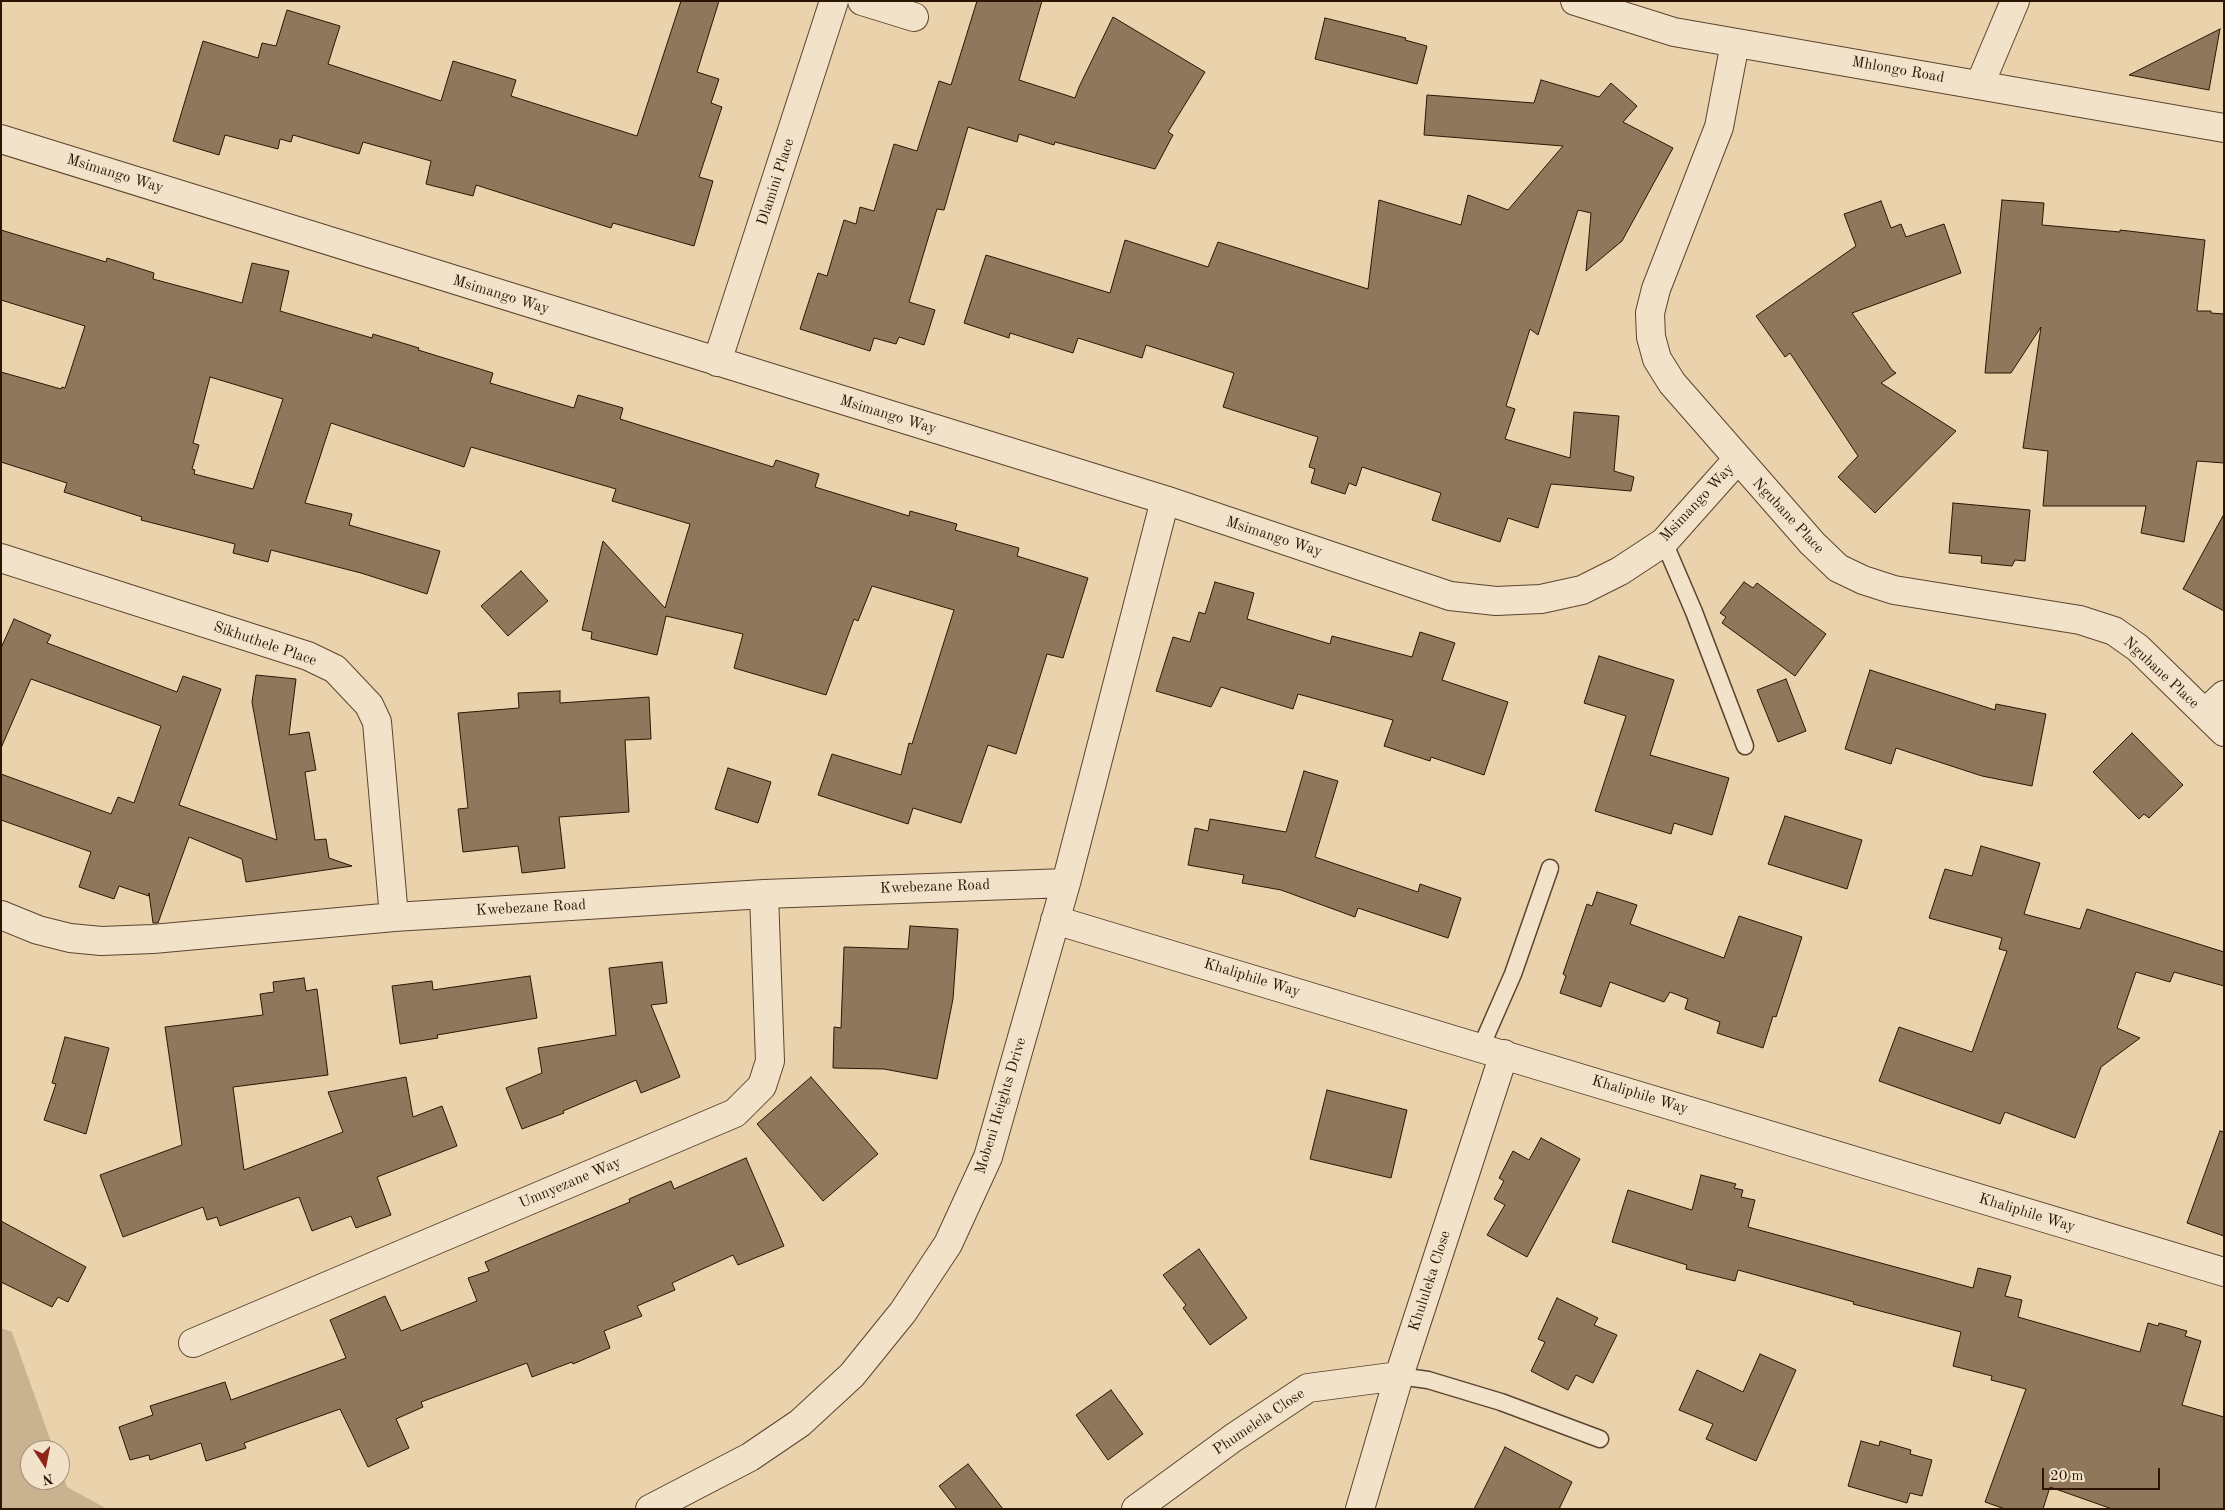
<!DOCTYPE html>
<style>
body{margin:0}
#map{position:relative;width:2225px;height:1510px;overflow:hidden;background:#e9d2ac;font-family:"Old Standard TT",serif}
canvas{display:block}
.frame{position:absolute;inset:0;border:2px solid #2d1504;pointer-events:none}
.north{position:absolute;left:20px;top:1440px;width:50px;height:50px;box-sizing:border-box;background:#f1e2c9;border:1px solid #a3907a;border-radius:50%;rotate:169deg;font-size:14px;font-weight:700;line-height:20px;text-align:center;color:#2d1504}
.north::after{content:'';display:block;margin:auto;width:18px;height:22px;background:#8f2418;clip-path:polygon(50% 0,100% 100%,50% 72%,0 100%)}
.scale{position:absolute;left:2042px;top:1468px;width:118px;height:22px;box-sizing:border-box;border:2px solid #2d1504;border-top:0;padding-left:6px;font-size:15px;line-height:18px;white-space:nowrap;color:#2d1504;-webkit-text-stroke:4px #f1e2c9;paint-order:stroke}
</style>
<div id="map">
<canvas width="2225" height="1510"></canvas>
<div class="frame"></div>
<div class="north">N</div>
<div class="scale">20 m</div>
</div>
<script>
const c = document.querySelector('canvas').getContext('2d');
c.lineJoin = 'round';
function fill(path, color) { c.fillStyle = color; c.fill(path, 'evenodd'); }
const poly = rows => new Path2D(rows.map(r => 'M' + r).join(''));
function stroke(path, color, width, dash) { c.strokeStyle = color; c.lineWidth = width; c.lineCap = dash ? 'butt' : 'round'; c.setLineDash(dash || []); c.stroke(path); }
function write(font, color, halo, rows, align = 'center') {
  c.font = font + ' "Old Standard TT",serif'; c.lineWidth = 5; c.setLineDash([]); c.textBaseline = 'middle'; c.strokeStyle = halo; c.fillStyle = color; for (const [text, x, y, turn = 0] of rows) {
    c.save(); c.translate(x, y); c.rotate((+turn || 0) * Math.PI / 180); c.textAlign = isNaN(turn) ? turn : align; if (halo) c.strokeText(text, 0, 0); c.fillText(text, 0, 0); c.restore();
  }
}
const green = poly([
 [1,1328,12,1332,54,1450,30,1450,30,1480,60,1480,60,1467,67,1487,107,1509,1,1509]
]);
const building = poly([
 [681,1,719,1,697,72,719,79,711,103,722,107,699,177,713,181,694,246,613,223,611,228,476,185,473,196,426,184,431,161,363,142,359,154,293,135,291,142,280,139,278,149,225,135,219,155,173,141,203,41,258,58,262,43,276,46,287,10,340,26,328,64,441,101,453,61,516,80,511,96,637,136,681,1],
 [977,1,1042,1,1019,80,1075,98,1079,87,1113,17,1205,72,1168,132,1173,135,1155,169,1055,142,1054,145,1019,134,1017,142,968,127,944,210,937,209,909,302,935,310,924,345,899,337,896,344,874,338,870,351,800,329,818,273,827,276,844,220,856,224,860,207,874,211,894,144,917,151,939,81,951,85,977,1],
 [1325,18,1406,38,1405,40,1427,46,1417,84,1315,59,1325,18],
 [2220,29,2209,90,2129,75,2220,29],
 [1541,80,1599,97,1611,83,1637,106,1623,122,1673,148,1622,241,1586,271,1591,213,1578,210,1538,335,1530,329,1506,406,1515,409,1505,439,1570,458,1574,412,1619,416,1614,471,1634,477,1631,491,1551,484,1538,528,1508,518,1500,542,1432,520,1441,493,1362,467,1356,486,1349,483,1345,494,1311,483,1315,469,1309,467,1318,437,1223,407,1234,373,1146,345,1142,358,1078,338,1073,353,1010,333,1009,338,964,323,986,255,1110,293,1125,240,1208,267,1218,242,1368,289,1379,200,1461,225,1468,195,1508,210,1563,146,1424,135,1427,95,1534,103,1541,80],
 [2002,200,2044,203,2042,225,2120,232,2120,230,2205,240,2197,311,2211,311,2211,313,2224,314,2224,463,2197,461,2184,542,2141,533,2146,506,2043,506,2048,451,2023,448,2041,327,2011,373,1985,373,2002,200],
 [1881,201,1891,228,1901,224,1906,237,1944,224,1961,273,1852,313,1892,370,1896,373,1881,383,1956,431,1875,513,1838,477,1858,456,1790,353,1785,357,1756,316,1856,246,1844,214,1881,201],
 [1,230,106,262,107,258,154,273,153,279,242,303,252,263,289,271,280,311,372,338,373,334,419,348,418,350,493,373,490,383,574,408,578,395,623,408,620,419,773,467,776,460,819,474,815,487,909,516,910,511,957,524,955,530,1019,548,1017,556,1088,578,1063,658,1047,654,1016,754,988,745,961,823,913,808,908,824,818,795,832,754,901,775,909,743,912,744,954,610,872,586,858,621,854,619,826,695,734,668,743,634,666,616,657,655,591,639,592,632,582,630,603,541,665,608,690,524,612,501,616,489,471,447,464,467,331,423,305,503,352,514,349,525,440,551,427,594,361,573,271,550,268,562,233,553,235,544,141,520,142,517,64,492,67,483,1,462,1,372,61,389,62,387,65,388,85,326,1,300,1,230],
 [210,377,283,399,253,489,194,474,195,470,192,469,199,445,193,443,210,377],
 [1953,503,2030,510,2025,561,2015,560,2012,566,1981,563,1982,556,1949,553,1953,503],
 [2224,514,2224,611,2183,589,2224,514],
 [521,571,548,601,508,636,481,606,521,571],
 [1215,582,1254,593,1247,619,1330,644,1332,636,1412,657,1420,632,1455,643,1442,680,1508,702,1484,775,1431,757,1430,761,1384,746,1393,720,1298,694,1293,709,1221,687,1211,707,1156,691,1173,637,1190,642,1199,612,1205,614,1215,582],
 [1744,582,1753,588,1757,583,1826,634,1795,676,1722,623,1726,617,1720,613,1744,582],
 [14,619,51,635,47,643,177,692,183,676,221,689,179,805,277,840,252,702,256,675,296,679,289,735,309,732,316,770,305,772,315,840,326,839,329,858,352,866,246,882,242,859,189,837,158,923,153,923,149,893,149,896,119,886,114,899,79,887,91,852,1,820,1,774,111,814,118,797,134,803,161,726,31,679,1,748,1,648,14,619],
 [1599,656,1674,680,1650,755,1729,778,1712,835,1674,823,1671,834,1595,811,1626,716,1584,703,1599,656],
 [1870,670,1995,710,1996,704,2046,714,2032,786,1982,776,1896,748,1891,764,1845,749,1870,670],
 [1786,679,1806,731,1778,742,1757,690,1786,679],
 [560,691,560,703,649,697,651,739,625,740,629,812,559,817,565,868,522,873,518,846,463,852,458,809,468,808,458,713,519,708,518,693,560,691],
 [2132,733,2183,785,2149,818,2144,814,2139,819,2093,772,2132,733],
 [728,768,771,782,758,823,715,809,728,768],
 [1304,771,1338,781,1315,857,1418,892,1420,884,1461,898,1448,938,1358,908,1355,917,1281,890,1242,883,1244,875,1188,865,1195,828,1208,831,1210,819,1286,832,1304,771],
 [1785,816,1862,840,1847,889,1768,864,1785,816],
 [1981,846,2040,863,2024,914,2080,929,2087,909,2224,952,2224,986,2174,972,2170,982,2136,972,2117,1028,2140,1038,2101,1067,2075,1138,2005,1112,2000,1124,1879,1081,1899,1027,1972,1052,2007,951,1999,949,2002,938,1929,918,1945,869,1972,876,1981,846],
 [1597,892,1637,905,1630,924,1724,958,1739,916,1802,937,1776,1017,1773,1016,1763,1048,1717,1033,1720,1022,1685,1009,1688,999,1670,992,1664,1002,1610,982,1601,1007,1560,993,1566,976,1563,974,1587,904,1592,906,1597,892],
 [910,926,958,929,953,999,937,1079,884,1069,833,1068,834,1027,841,1028,844,947,908,949,910,926],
 [662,962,667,1003,651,1005,680,1077,641,1093,636,1080,563,1111,564,1113,522,1129,506,1088,542,1073,538,1048,616,1035,609,968,662,962],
 [530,976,537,1018,437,1035,438,1038,400,1044,392,986,432,981,433,990,530,976],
 [304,978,306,991,317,989,328,1075,233,1087,244,1170,343,1132,328,1092,406,1077,413,1117,442,1106,457,1146,377,1177,391,1215,356,1228,351,1216,312,1231,299,1197,220,1226,217,1217,207,1220,203,1207,123,1237,100,1175,182,1145,165,1027,263,1015,260,994,274,992,273,982,304,978],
 [65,1037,109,1048,86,1134,44,1120,56,1084,52,1083,65,1037],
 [811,1077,878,1154,823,1201,757,1124,811,1077],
 [1327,1090,1407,1110,1391,1178,1310,1159,1327,1090],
 [2220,1131,2224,1132,2224,1236,2187,1223,2220,1131],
 [1541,1138,1580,1159,1527,1257,1487,1235,1505,1205,1494,1199,1504,1181,1499,1178,1513,1151,1529,1160,1541,1138],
 [746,1158,784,1246,738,1265,733,1255,672,1283,675,1290,637,1306,642,1316,604,1331,610,1348,573,1364,572,1362,532,1377,527,1363,421,1402,423,1407,396,1419,409,1448,368,1467,340,1409,244,1443,246,1448,206,1461,201,1443,150,1460,149,1455,130,1460,119,1427,153,1415,150,1406,225,1382,231,1400,346,1358,330,1320,385,1296,401,1331,477,1301,468,1278,489,1271,485,1262,630,1202,629,1199,671,1181,674,1189,746,1158],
 [1701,1175,1736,1184,1734,1188,1743,1190,1741,1197,1755,1200,1748,1227,1973,1288,1978,1268,2011,1276,2005,1296,2022,1300,2018,1317,2140,1352,2148,1323,2158,1326,2159,1323,2187,1331,2185,1336,2201,1341,2182,1405,2224,1417,2224,1509,2112,1509,2050,1487,2043,1509,2005,1509,1985,1502,2026,1389,1991,1380,1992,1376,1953,1366,1961,1332,1853,1304,1854,1302,1738,1270,1735,1281,1686,1269,1687,1265,1612,1242,1628,1190,1692,1210,1701,1175],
 [1,1221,86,1267,68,1302,58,1297,52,1307,1,1282,1,1221],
 [1199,1249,1247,1318,1210,1345,1183,1308,1186,1305,1163,1275,1199,1249],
 [1557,1298,1598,1318,1594,1325,1617,1335,1593,1383,1576,1375,1568,1390,1531,1371,1545,1342,1538,1339,1557,1298],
 [1760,1354,1796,1370,1756,1461,1706,1439,1713,1424,1679,1410,1697,1370,1743,1392,1760,1354],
 [1111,1390,1143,1434,1108,1460,1076,1415,1111,1390],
 [1861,1441,1879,1446,1880,1441,1911,1450,1910,1454,1932,1460,1922,1496,1910,1493,1907,1503,1848,1486,1861,1441],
 [1505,1447,1572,1482,1559,1509,1474,1509,1505,1447],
 [968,1464,1003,1509,957,1509,939,1486,968,1464]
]);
const lane = poly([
 [1664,542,1694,612,1745,746],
 [1481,1047,1513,974,1550,868],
 [1399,1376,1428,1380,1501,1402,1600,1439]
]);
const street = poly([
 [862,1,914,17],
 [1575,1,1674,32,2224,128],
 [1735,43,1719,127,1656,289,1650,313,1651,337,1657,359,1672,383,1812,543,1838,568,1863,580,1894,590,2080,620,2114,631,2138,648,2224,732],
 [1980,84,2015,1],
 [1,139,1165,500,1450,596,1496,601,1541,599,1582,590,1620,571,1664,542,1737,460],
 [717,362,834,1],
 [1,558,308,656,335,669,369,705,377,722,394,917],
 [2205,713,2224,695],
 [1,915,38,930,70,938,101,941,153,939,394,917,764,894,1066,883],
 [1055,920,2224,1272],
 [193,1343,735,1113,762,1086,770,1061,764,894],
 [650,1509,750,1457,800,1423,852,1375,903,1312,948,1244,988,1157,1066,883,1165,500],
 [1136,1509,1233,1438,1308,1388,1399,1376],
 [1360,1509,1399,1376,1504,1054]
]);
const streetNames = [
 ["Mhlongo Road",1898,70,10],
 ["Msimango Way",115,174,17],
 ["Dlamini Place",776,182,-72],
 ["Msimango Way",501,295,17],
 ["Msimango Way",888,415,17],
 ["Msimango Way",1697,503,-47],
 ["Ngubane Place",1788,516,47],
 ["Msimango Way",1274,537,18],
 ["Sikhuthele Place",265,644,19],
 ["Ngubane Place",2161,673,43],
 ["Kwebezane Road",935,887,-2],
 ["Kwebezane Road",531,908,-3],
 ["Khaliphile Way",1252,978,17],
 ["Khaliphile Way",1640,1095,17],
 ["Mobeni Heights Drive",1001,1106,-73],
 ["Umnyezane Way",570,1183,-23],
 ["Khaliphile Way",2027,1213,17],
 ["Khululeka Close",1430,1281,-72],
 ["Phumelela Close",1259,1422,-34]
];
fill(green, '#c9b28f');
fill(building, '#8f775b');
stroke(building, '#2d1504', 1);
stroke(lane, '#5c442e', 19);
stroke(street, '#5c442e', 30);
stroke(lane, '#f1e2c9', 16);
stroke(street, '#f1e2c9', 28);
write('15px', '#2d1504', '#f1e2c9', streetNames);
</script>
